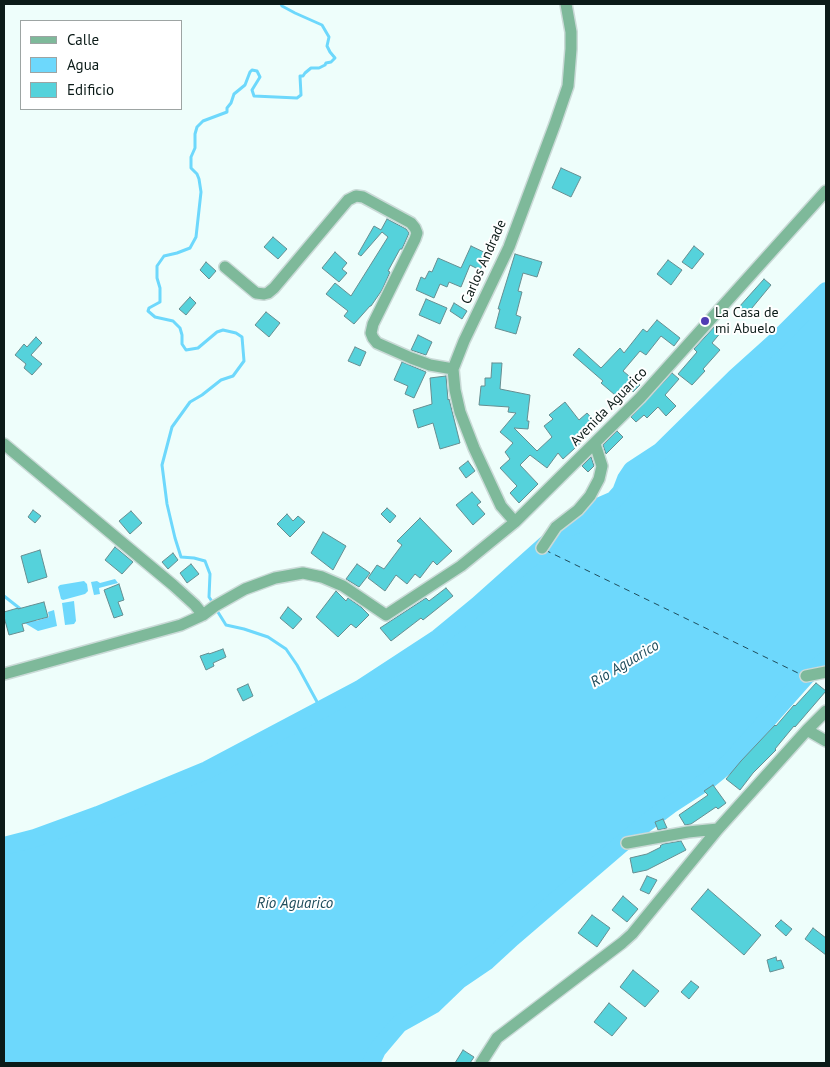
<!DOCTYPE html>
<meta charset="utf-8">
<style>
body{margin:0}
#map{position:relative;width:830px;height:1067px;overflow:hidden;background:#eefefb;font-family:"PT Sans",sans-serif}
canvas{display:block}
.frame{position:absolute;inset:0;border:5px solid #0b1b18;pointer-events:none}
.legend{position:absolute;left:20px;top:20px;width:162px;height:90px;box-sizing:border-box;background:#fff;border:1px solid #9da4a3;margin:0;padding:6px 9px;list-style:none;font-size:15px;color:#0b1b18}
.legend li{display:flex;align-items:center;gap:10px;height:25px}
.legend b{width:25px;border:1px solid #9da4a3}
</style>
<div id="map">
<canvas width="830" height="1067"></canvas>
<div class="frame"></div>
<ul class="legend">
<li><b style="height:6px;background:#7eb99a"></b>Calle</li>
<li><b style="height:14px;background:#6dd8fc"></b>Agua</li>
<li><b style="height:14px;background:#55d2db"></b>Edificio</li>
</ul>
</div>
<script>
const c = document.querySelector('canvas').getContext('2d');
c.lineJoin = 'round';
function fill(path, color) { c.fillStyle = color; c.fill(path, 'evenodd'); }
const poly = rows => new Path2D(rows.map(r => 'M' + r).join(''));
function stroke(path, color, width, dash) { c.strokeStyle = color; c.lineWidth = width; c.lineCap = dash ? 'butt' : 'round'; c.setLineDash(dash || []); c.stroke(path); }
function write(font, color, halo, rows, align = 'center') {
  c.font = font + ' "PT Sans",sans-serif'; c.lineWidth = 4; c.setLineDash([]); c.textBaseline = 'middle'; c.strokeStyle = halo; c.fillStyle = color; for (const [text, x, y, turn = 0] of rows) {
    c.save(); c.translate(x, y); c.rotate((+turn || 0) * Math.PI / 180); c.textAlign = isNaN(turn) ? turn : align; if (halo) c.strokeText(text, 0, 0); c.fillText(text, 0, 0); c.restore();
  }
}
const water = poly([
 [826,291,826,660,806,676,729,763,707,781,670,805,646,823,512,938,487,961,459,980,433,1005,399,1024,377,1050,371,1063,4,1063,4,846,35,838,98,815,207,770,360,689,438,638,478,605,562,530,580,523,598,507,614,500,621,492,626,479,632,470,661,451,736,377,776,341],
 [115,579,118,583,99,588,100,594,94,595,91,582,97,581,100,583],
 [84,581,87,584,88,591,85,594,63,600,61,599,58,587,60,585],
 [74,601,76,621,74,624,65,625,62,603],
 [31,605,36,621,49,617,48,612,54,610,57,626,38,631,23,622,19,610]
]);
const stream = poly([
 [4,596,23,611],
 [213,603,209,597,210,574,205,561,194,558,181,557,175,538,167,504,162,465,172,427,190,402,202,395,221,380,233,376,244,361,242,337,236,333,223,330,217,332,198,348,186,350,182,344,182,335,180,328,173,321,155,317,148,311,149,308,160,302,160,288,157,278,157,266,164,256,177,253,190,248,196,237,201,192,199,179,197,174,191,168,191,157,195,148,195,134,197,127,203,121,227,112,227,108,231,103,234,94,245,85,250,72,252,70,257,71,260,77,252,90,254,96,297,98,301,95,300,76,303,76,305,73,311,68,319,68,325,65,326,63,331,62,335,58,330,52,327,46,329,37,322,25,295,13,282,6,281,4],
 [216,609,226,625,244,629,268,637,286,649,297,665,322,711]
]);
const river = poly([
 [4,846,35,838,98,815,207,770,360,689,438,638,478,605,562,530,580,523,598,507,614,500,621,492,626,479,632,470,661,451,736,377,776,341,826,291],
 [371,1063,377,1050,399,1024,433,1005,459,980,487,961,512,938,646,823,670,805,707,781,729,763,806,676,826,660]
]);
const ferry = poly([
 [545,550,800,674]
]);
const building = poly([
 [561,168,581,177,571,197,552,188,561,168],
 [387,219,406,229,409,233,402,249,400,249,388,271,390,272,382,290,371,306,370,306,354,324,344,316,348,311,326,294,335,283,351,296,388,237,382,232,361,256,358,254,374,226,381,230,387,219],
 [273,237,287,249,278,259,264,247,273,237],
 [471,246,488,254,480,270,470,265,461,287,449,282,447,287,440,284,434,298,416,290,421,277,425,279,429,271,432,272,438,258,461,268,471,246],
 [694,246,704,254,692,269,682,262,694,246],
 [335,252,347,263,342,269,347,273,339,282,322,268,335,252],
 [515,254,542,262,537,277,523,273,518,291,522,292,516,315,521,317,516,334,495,328,500,309,498,309,515,254],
 [668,260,682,270,671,285,657,274,668,260],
 [206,262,216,271,209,279,200,270,206,262],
 [764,279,771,285,747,314,739,307,764,279],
 [190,297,196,303,186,315,179,309,190,297],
 [426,299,447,308,440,324,419,315,426,299],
 [454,303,467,311,462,319,450,311,454,303],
 [266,312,280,323,269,337,255,325,266,312],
 [657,320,680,338,674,346,661,336,646,355,640,351,623,371,640,385,633,392,631,390,622,401,601,383,603,381,573,355,579,348,601,368,620,348,624,353,643,329,647,332,657,320],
 [716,325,722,331,712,343,720,350,703,369,705,371,692,385,678,374,697,352,694,349,716,325],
 [418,335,432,342,426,355,411,350,418,335],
 [36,337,42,343,31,355,42,364,32,375,24,368,26,364,15,355,24,344,27,347,36,337],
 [355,347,366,352,360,366,348,361,355,347],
 [402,362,426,372,414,398,405,394,408,386,394,380,402,362],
 [492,363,502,363,500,389,530,395,527,421,529,421,528,429,514,428,537,451,552,437,544,426,553,419,549,415,565,402,579,420,587,413,595,422,582,434,586,438,563,459,558,453,547,468,530,455,520,465,538,484,519,503,510,493,517,486,500,468,510,459,505,452,513,443,500,432,516,413,508,412,509,407,479,405,481,386,485,386,485,378,491,378,492,363],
 [672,373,679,379,665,395,676,406,666,416,658,407,647,418,644,415,636,422,631,417,672,373],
 [446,376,448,400,449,399,460,443,440,449,433,423,418,428,413,410,432,404,430,378,446,376],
 [617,431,623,437,606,454,603,445,617,431],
 [591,457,594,466,588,472,582,466,591,457],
 [468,461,475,471,466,478,459,468,468,461],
 [472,492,481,502,477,505,485,514,473,525,456,505,472,492],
 [387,508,396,516,390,523,381,514,387,508],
 [33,510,41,516,35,523,28,517,33,510],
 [131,511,142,523,130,534,119,521,131,511],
 [287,514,293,521,298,516,305,522,290,537,277,524,287,514],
 [420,518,452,551,437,565,433,561,420,578,415,574,407,584,396,575,385,591,368,578,377,565,384,569,402,545,397,541,420,518],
 [323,532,346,546,333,570,311,553,323,532],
 [115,547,133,562,122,574,105,560,115,547],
 [40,550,47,577,28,583,21,556,40,550],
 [173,553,178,560,168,569,162,562,173,553],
 [191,564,199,574,187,583,180,573,191,564],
 [357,564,370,573,359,587,346,579,357,564],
 [119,584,124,600,118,602,123,615,114,618,104,590,119,584],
 [446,588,453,596,423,620,421,618,391,641,380,628,426,598,429,601,446,588],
 [336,591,346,601,348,598,361,607,369,615,356,628,351,624,338,637,316,617,336,591],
 [44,602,48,617,22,624,24,631,9,635,4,617,4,612,18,608,18,609,44,602],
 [288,607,302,619,293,629,280,618,288,607],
 [223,649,226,657,213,663,214,666,206,670,200,656,209,653,209,654,223,649],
 [816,683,826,691,795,727,794,726,775,749,776,750,753,773,740,790,726,779,741,761,775,725,776,726,794,705,795,706,816,683],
 [248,684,253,696,243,701,237,689,248,684],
 [713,785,726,803,718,809,716,807,691,824,685,825,679,815,708,795,704,791,713,785],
 [663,819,667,828,658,830,655,822,663,819],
 [681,841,686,850,647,870,633,873,630,858,647,854,661,847,660,846,663,844,681,841],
 [647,876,657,880,649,894,640,890,647,876],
 [708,889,761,935,744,955,691,909,708,889],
 [623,896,638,909,627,922,612,910,623,896],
 [592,915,610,928,597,947,578,933,592,915],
 [781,920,792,929,786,936,775,926,781,920],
 [813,928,826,938,826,955,805,939,813,928],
 [776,957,777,961,781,960,784,968,770,972,767,960,776,957],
 [633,970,659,991,645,1007,620,987,633,970],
 [691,981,699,987,689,999,681,992,691,981],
 [609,1003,627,1018,612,1036,594,1022,609,1003],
 [463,1050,474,1057,470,1063,455,1063,463,1050]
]);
const minor = poly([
 [225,267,256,293,264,294,268,293,274,288,348,200,356,196,363,197,411,223,415,228,417,233,415,239,373,324,371,333,373,338,377,343,411,358,430,365,453,369],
 [4,444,173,585,195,605,203,615],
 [515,522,501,506,474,448,460,412,455,390,453,369,464,341,509,247,555,124,568,86,571,49,571,32,566,4],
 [542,548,556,527,578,510,590,496,599,479,602,466,595,444],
 [4,674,181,625,203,615,215,606,245,589,275,578,303,573,322,577,343,586,386,615,461,566,515,522,640,398,826,191],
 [806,676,826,672],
 [807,730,826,741],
 [627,843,688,832,718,829],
 [481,1063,497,1038,622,943,632,934,718,829,807,730,826,711]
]);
const markers = [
 [705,321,5,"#4f3cb3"]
];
const streetNames = [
 ["Carlos Andrade",484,262,-66],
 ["Avenida Aguarico",609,407,-46]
];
const poiNames = [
 ["La Casa de",715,313],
 ["mi Abuelo",715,329]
];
const waterNames = [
 ["Río Aguarico",625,664,-31],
 ["Río Aguarico",295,904]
];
fill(water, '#6dd8fc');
stroke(stream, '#6dd8fc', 3);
stroke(river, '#6dd8fc', 18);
stroke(ferry, '#204e5d', 1, [6, 5]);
fill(building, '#55d2db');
stroke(building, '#668e91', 1);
stroke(minor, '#cadad7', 14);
stroke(minor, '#7eb99a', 11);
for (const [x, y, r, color] of markers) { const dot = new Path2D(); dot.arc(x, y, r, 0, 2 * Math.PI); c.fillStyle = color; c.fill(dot); stroke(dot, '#fff', 2); }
write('14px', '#0b1b18', '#fff', streetNames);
write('14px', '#0b1b18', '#fff', poiNames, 'left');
write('italic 15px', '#204e5d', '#fff', waterNames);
</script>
